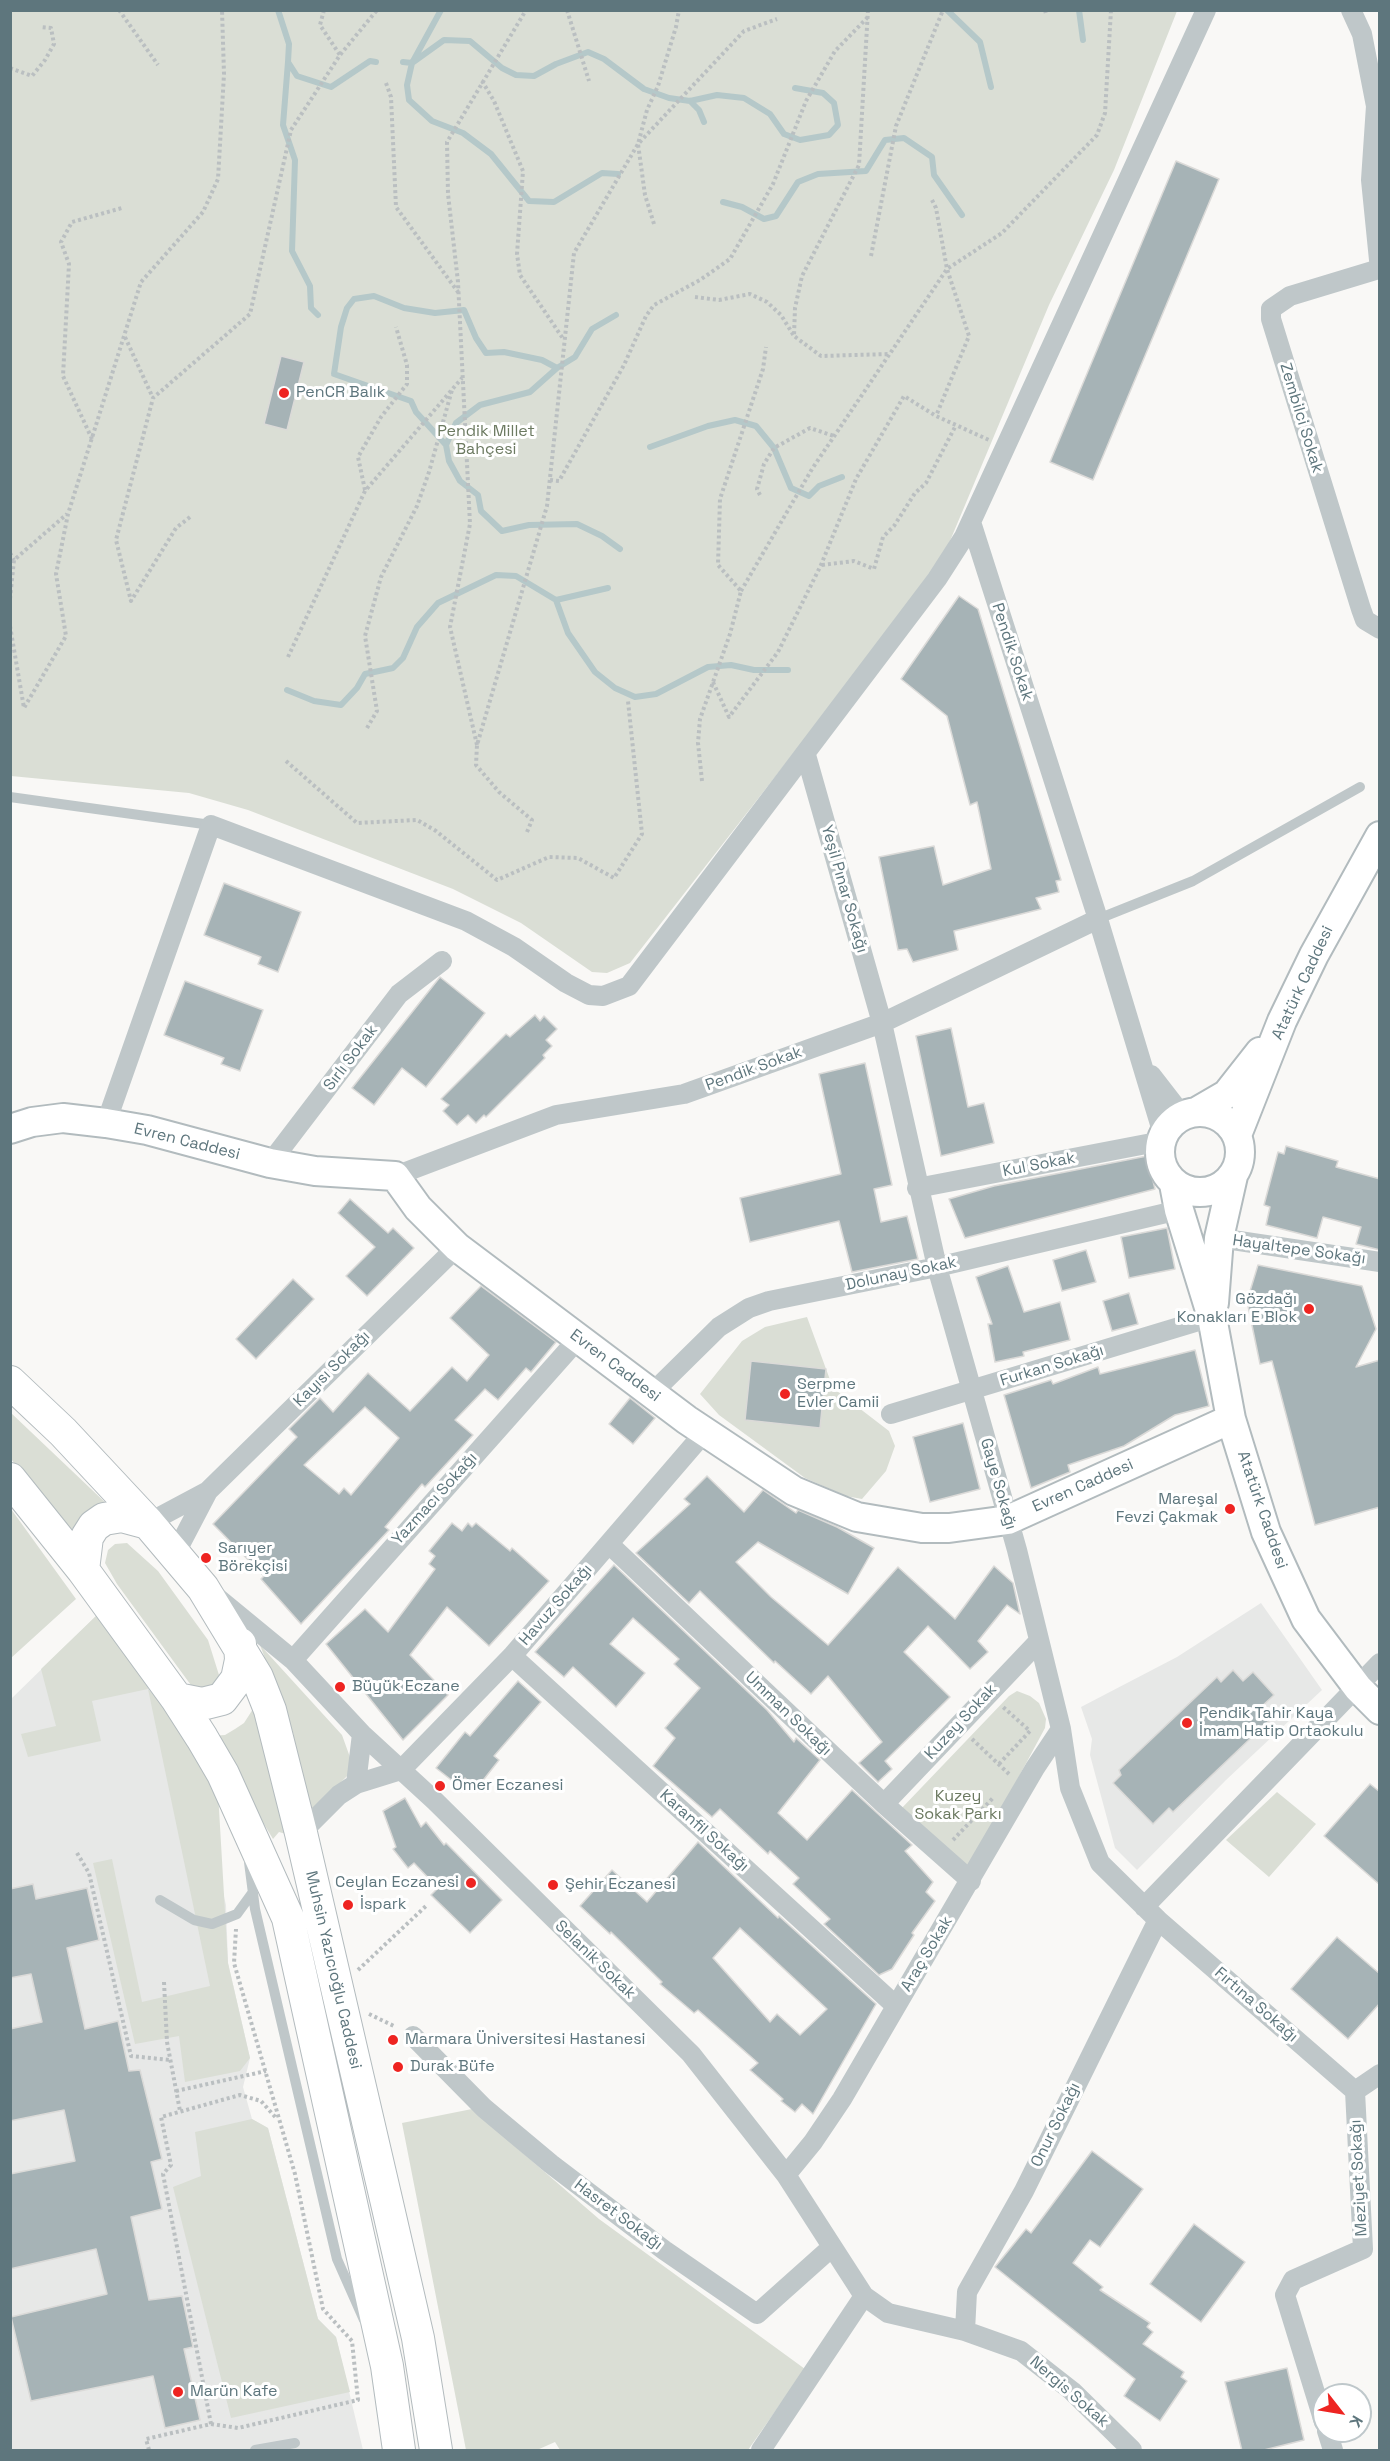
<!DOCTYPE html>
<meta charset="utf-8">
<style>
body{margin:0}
#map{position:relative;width:1390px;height:2461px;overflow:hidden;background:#f9f8f6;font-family:"Space Grotesk",sans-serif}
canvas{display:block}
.frame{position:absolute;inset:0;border:12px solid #5e767d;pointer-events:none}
.north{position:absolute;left:1312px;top:2383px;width:60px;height:60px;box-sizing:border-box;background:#fff;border:2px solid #bfc8cb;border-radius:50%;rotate:121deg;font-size:16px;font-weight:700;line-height:24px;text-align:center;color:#5e767d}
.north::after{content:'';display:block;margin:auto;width:21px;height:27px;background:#ee2421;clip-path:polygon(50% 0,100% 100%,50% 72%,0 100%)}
</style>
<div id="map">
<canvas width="1390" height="2461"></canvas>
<div class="frame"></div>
<div class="north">K</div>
</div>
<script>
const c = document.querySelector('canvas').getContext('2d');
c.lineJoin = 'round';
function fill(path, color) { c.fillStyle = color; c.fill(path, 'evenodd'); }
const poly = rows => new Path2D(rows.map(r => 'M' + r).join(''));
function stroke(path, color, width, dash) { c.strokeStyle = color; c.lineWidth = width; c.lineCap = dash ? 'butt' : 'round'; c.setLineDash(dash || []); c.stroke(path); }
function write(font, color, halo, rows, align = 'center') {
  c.font = font + ' "Space Grotesk",sans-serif'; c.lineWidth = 6; c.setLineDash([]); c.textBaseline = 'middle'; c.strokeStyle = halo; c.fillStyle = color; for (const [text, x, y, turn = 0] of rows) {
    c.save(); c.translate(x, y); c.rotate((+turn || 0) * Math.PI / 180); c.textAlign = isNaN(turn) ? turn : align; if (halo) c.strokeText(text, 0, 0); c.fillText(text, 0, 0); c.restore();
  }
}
const built = poly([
 [1261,1603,1322,1690,1226,1780,1137,1870,1115,1848,1090,1755,1092,1739,1081,1707,1177,1657],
 [96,1616,184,1726,226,1905,228,1963,250,2058,243,2087,252,2119,268,2128,318,2319,336,2337,363,2450,11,2450,11,1699]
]);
const green = poly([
 [10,11,1177,11,1114,170,1049,305,947,548,923,587,630,963,607,973,592,972,521,923,453,889,248,810,189,793,11,776],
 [807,1317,833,1388,889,1431,895,1446,886,1471,862,1499,846,1496,805,1478,719,1415,700,1394,742,1341,765,1327],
 [10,1412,110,1507,68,1531,11,1459],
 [11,1509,76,1599,11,1658,10,1658],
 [127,1543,158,1571,208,1640,219,1675,217,1689,196,1692,117,1584,105,1563,108,1550,115,1544],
 [96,1616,147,1680,148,1689,184,1726,218,1792,228,1963,250,2058,240,2071,185,2082,179,2036,135,2044,93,1863,112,1859,142,2002,210,1986,148,1689,92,1701,101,1741,28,1757,21,1734,56,1726,41,1669],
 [260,1645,342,1735,351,1760,349,1774,309,1815,293,1733],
 [1017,1691,1030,1696,1039,1703,1046,1719,1045,1728,981,1847,968,1866,965,1865,899,1811,1009,1696],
 [253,1709,286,1834,279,1832,273,1839,211,1736,225,1735,235,1729,244,1723],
 [1277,1792,1316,1824,1269,1877,1226,1840],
 [472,2109,599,2219,805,2369,748,2450,560,2450,555,2442,537,2450,466,2450,402,2123],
 [252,2119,268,2128,318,2319,336,2337,350,2392,231,2418,173,2187,201,2176,195,2132]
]);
const stream = poly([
 [278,10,289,44,288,62,297,76,331,87,370,61,376,62],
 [441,10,412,63,407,85,409,100,432,121,463,133,491,154,529,201,554,202,602,173,618,174],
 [947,10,980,42,991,87],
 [1079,10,1083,40],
 [288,62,283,125,295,160,292,251,310,286,311,308,318,315],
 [403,62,412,63,444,40,470,41,502,68,516,75,534,76,556,64,588,52,604,59,644,89,669,98,690,101,717,95,744,98,770,114,784,134,800,140,829,135,838,125,834,103,823,93,795,88],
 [690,101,699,110,704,122],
 [723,202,742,207,764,219,776,216,798,182,818,174,866,171,885,140,904,138,932,157,934,175,962,215],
 [557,368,542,360,504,352,486,353,476,338,464,310,435,313,404,308,374,296,354,299,347,308,341,327,334,374,411,401,416,412,446,445,449,461,460,481,478,495,481,511,502,531,529,525,577,524,602,536,620,549],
 [446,445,456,423,480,405,530,392,557,368,575,357,592,329,616,315],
 [650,447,708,426,735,420,756,426,774,448,791,488,809,496,819,486,842,477],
 [556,600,568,633,595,672,615,688,635,697,656,694,708,667,731,665,754,670,788,670],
 [287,690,314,701,341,705,357,688,365,674,393,668,403,658,417,627,438,603,496,575,516,576,556,600,608,588]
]);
const building = poly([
 [1176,161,1219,179,1093,480,1050,462,1176,161],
 [281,356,304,362,287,430,264,424,281,356],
 [959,596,978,609,1061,880,1056,881,1059,892,1036,898,1041,909,954,931,958,950,913,962,907,949,898,950,879,857,934,846,943,885,991,869,977,802,970,805,947,716,901,679,959,596],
 [224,883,301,912,278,972,258,964,261,957,204,935,224,883],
 [440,977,485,1013,426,1087,402,1068,374,1105,352,1088,440,977],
 [185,981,263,1010,240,1071,221,1064,224,1058,164,1035,185,981],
 [535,1015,540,1021,544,1016,557,1029,546,1040,552,1046,543,1055,545,1058,486,1117,484,1115,476,1123,468,1115,457,1125,443,1111,449,1105,441,1099,506,1034,510,1037,535,1015],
 [951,1028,968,1107,984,1103,994,1143,941,1156,916,1036,951,1028],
 [865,1063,892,1185,874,1189,881,1222,907,1216,918,1259,852,1272,839,1221,750,1242,740,1198,841,1174,819,1074,865,1063],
 [1286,1146,1338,1161,1336,1167,1380,1179,1380,1250,1356,1244,1361,1227,1323,1217,1317,1238,1266,1225,1270,1207,1264,1205,1278,1152,1284,1154,1286,1146],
 [1147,1156,1155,1189,965,1238,949,1199,994,1186,1147,1156],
 [350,1199,388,1233,393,1228,414,1248,367,1296,346,1276,375,1247,338,1213,350,1199],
 [1167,1228,1175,1269,1129,1278,1121,1237,1167,1228],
 [1086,1250,1096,1282,1062,1291,1053,1260,1086,1250],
 [1258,1265,1362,1286,1376,1329,1356,1367,1380,1360,1380,1507,1315,1525,1272,1361,1260,1364,1247,1301,1258,1265],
 [1008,1266,1024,1312,1060,1302,1070,1340,1023,1352,1024,1356,995,1362,988,1324,992,1324,976,1277,1008,1266],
 [293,1279,314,1299,256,1359,236,1339,293,1279],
 [481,1286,556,1342,531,1372,526,1368,498,1400,485,1389,455,1420,473,1435,425,1487,422,1484,385,1527,389,1530,301,1624,261,1579,264,1576,213,1524,297,1437,289,1429,320,1398,333,1412,368,1373,410,1411,452,1367,467,1381,489,1355,450,1318,481,1286],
 [365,1407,399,1438,351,1495,344,1488,339,1494,304,1465,365,1407],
 [1129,1293,1138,1324,1112,1331,1103,1301,1129,1293],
 [1195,1350,1209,1406,1175,1415,1124,1446,1068,1465,1070,1472,1031,1488,1004,1395,1051,1380,1053,1384,1098,1367,1100,1374,1195,1350],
 [751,1361,826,1369,820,1428,745,1420,751,1361],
 [630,1398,655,1418,633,1444,609,1424,630,1398],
 [963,1423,980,1489,930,1502,913,1437,963,1423],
 [707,1476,744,1512,763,1490,796,1513,798,1510,837,1527,874,1548,848,1594,758,1542,736,1562,771,1597,828,1645,898,1567,955,1619,994,1566,1013,1583,1020,1614,1007,1605,978,1641,988,1652,970,1669,928,1626,904,1652,950,1697,885,1761,892,1769,878,1782,859,1763,882,1742,828,1676,811,1694,775,1661,774,1663,700,1591,689,1603,636,1553,690,1504,684,1499,707,1476],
 [452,1523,462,1531,468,1523,472,1527,476,1523,510,1551,512,1548,549,1581,489,1646,447,1607,410,1655,448,1695,403,1740,326,1644,365,1609,388,1632,435,1569,429,1564,435,1556,429,1551,452,1523],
 [614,1565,767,1710,794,1742,796,1738,820,1760,778,1813,807,1840,852,1790,912,1845,905,1851,933,1882,926,1892,935,1901,912,1933,914,1935,892,1969,879,1975,824,1924,830,1919,793,1884,799,1878,770,1851,768,1854,720,1809,712,1817,653,1766,675,1738,665,1728,700,1688,674,1664,679,1659,633,1618,610,1644,645,1673,616,1707,573,1667,564,1677,535,1652,614,1565],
 [1233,1670,1243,1681,1253,1672,1274,1695,1260,1708,1271,1719,1173,1812,1169,1808,1153,1824,1113,1783,1121,1775,1119,1770,1217,1677,1221,1682,1233,1670],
 [518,1681,541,1702,494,1756,499,1760,477,1788,465,1778,459,1786,436,1768,465,1732,470,1736,518,1681],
 [1370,1784,1380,1792,1380,1885,1324,1836,1370,1784],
 [405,1798,421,1827,426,1822,444,1845,446,1843,502,1900,470,1933,431,1895,438,1888,414,1863,408,1868,393,1849,396,1847,383,1811,405,1798],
 [698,1842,778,1918,779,1916,876,2004,813,2114,802,2104,795,2112,781,2101,783,2099,750,2070,758,2063,698,2010,694,2013,660,1984,662,1982,611,1932,610,1934,580,1906,612,1870,647,1902,698,1842],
 [740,1928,827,2009,800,2035,777,2014,770,2022,713,1958,740,1928],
 [33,1884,36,1899,87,1888,99,1940,67,1948,85,2029,118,2021,129,2071,140,2070,162,2159,151,2162,162,2209,131,2217,149,2300,182,2296,193,2347,184,2349,200,2420,165,2428,153,2376,31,2401,11,2317,107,2294,96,2249,10,2269,10,2174,75,2161,64,2110,10,2121,10,2029,42,2022,31,1974,10,1978,10,1889,33,1884],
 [1337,1937,1380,1974,1380,2003,1348,2039,1291,1989,1337,1937],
 [1092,2151,1143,2189,1100,2247,1090,2240,1073,2263,1103,2287,1100,2290,1150,2323,1147,2327,1153,2332,1143,2344,1184,2372,1181,2377,1187,2381,1160,2421,1124,2396,1135,2379,995,2267,1026,2229,1031,2233,1092,2151],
 [1194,2224,1245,2262,1201,2322,1150,2284,1194,2224],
 [1287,2368,1304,2440,1260,2451,1242,2451,1225,2382,1287,2368]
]);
const path = poly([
 [119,10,158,65],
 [324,10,320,25,340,55],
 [567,10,589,81],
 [868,10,859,165,802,276,795,308,794,336,821,356,889,354],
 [1045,10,1046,14],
 [10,68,32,76,45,60,54,44,51,28,41,27],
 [482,81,494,101,523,171,517,254,520,275,564,340],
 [386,83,391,97,396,207,458,292],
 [932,200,936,208,947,269,969,336,936,416],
 [654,224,645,195,638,144,647,110,658,86,676,27,679,10],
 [871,256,896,126,943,10],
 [695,297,719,300,750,294,767,302,781,315,794,336],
 [125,337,153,398],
 [92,439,63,376,69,264,61,242,72,222,122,208],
 [550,480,559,481,624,365,646,316,654,305,700,280,730,259,773,184,806,101,835,51,867,18],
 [365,490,358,457,381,417,407,384,407,365,396,327],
 [760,495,757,489,764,464,774,448,810,428,834,436],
 [190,517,176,528,131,601,116,540,153,398,250,314,291,130,340,55,377,10],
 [10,553,14,560],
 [822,565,854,561,874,569,883,537,894,526,915,493,926,483,956,425],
 [741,591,812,469,947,269,1002,233,1097,135,1105,113,1111,10],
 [10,599,14,560,67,514],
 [10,626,24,708,66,636,56,574,68,514,141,282,203,212,218,179,224,74,222,10],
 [288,657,365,491,462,378],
 [713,682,729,717,778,652,821,565,856,479,904,396,936,416,989,440],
 [367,728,377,711,365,636,381,577,417,506,429,472,452,390],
 [477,745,450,627,470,524,458,282,448,194,447,142,526,10],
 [286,761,357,823,417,820,436,831,497,880,549,857,578,858,614,878,642,834,628,701],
 [702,781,698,743,700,719,730,634,741,591,718,565,720,499,763,369,766,347],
 [527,832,532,820,499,792,476,765,477,745,547,506,574,253,638,144,744,31,777,19],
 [972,1739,1010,1775],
 [999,1764,1030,1731,1003,1707],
 [953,1840,993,1798],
 [77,1853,89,1873,131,2056,170,2060],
 [358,1970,426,1906],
 [164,1982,167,2042,180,2111],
 [369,2014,396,2027],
 [176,2091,266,2071],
 [211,2424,238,2428,358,2400,352,2341,323,2309,295,2174,234,1963,236,1929],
 [149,2450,146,2439,211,2424,163,2174,171,2165,161,2117,240,2095,261,2101,277,2119]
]);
const lane = poly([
 [10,797,211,825],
 [1098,919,1193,881,1360,787],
 [249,1862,255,1909,337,2259,364,2320],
 [160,1900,194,1920,212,1924,237,1914,253,1892],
 [255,2450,295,2443]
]);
const street = poly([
 [1351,10,1362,34,1376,106,1371,180,1380,270],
 [1379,269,1290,296,1271,309,1271,319,1361,609,1365,620,1380,629],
 [971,522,1098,919,1163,1134],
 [806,755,882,1023,937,1267,1017,1550,1061,1729,1070,1788,1100,1863,1158,1920,1355,2091],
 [1151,1075,1182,1115],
 [106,1123,211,825,466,921,514,947,566,983,589,995,603,996,629,986,937,579,964,537,1206,10],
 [270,1163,399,994,442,961],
 [395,1176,556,1115,684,1094,882,1023,1098,919],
 [917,1188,1162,1141],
 [1219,1238,1380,1262],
 [652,1393,719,1327,749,1308,769,1301,937,1267,1179,1210],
 [891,1414,1212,1317],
 [148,1523,208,1491,457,1247],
 [609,1544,884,1804,971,1881],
 [174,1556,208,1491],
 [214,1595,293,1660,362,1734,435,1801,691,2054,786,2175,864,2296,888,2313,965,2331,1021,2351,1072,2391,1132,2450],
 [512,1656,896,2006],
 [293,1660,578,1339],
 [356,1784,362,1734],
 [884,1804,1039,1641],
 [301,1833,339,1795,356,1784,401,1770,512,1656,704,1433],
 [1144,1907,1380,1663],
 [413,2036,484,2108,551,2164,664,2250,757,2314,832,2247],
 [786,2175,813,2142,842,2099,1035,1768,1061,1729],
 [965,2331,967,2292,1024,2191,1158,1920],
 [1324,2422,1285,2295,1293,2280,1363,2249,1355,2091,1380,2074],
 [1327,2431,1333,2450],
 [761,2450,864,2296]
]);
const secondary = poly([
 '1160 1152a40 40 0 1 1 80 0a40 40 0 1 1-80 0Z',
 [1196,1112,1227,1094,1260,1052],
 [10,1129,32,1122,63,1118,106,1123,147,1130,270,1163,315,1171,395,1176,418,1208,457,1247,687,1420,794,1491,857,1517,922,1528,949,1528,1008,1520,1231,1419],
 [1237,1135,1282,1021,1314,955,1380,836],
 [1174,1184,1179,1210,1212,1317,1231,1419,1266,1532,1306,1619,1358,1688,1380,1710],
 [1214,1303,1219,1238,1233,1176]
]);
const primary = poly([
 [10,1382,63,1432,148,1523,203,1588,257,1677,270,1710,301,1833,386,2199,418,2338,436,2450],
 [10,1479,83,1570,177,1699,202,1738,223,1774,288,1918,387,2366,399,2450],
 [83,1570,87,1537,94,1526,104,1519,122,1516,148,1523],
 [177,1699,202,1704,222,1699,237,1679,241,1660,240,1644]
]);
const markers = [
 [284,393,6,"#ee2421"],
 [1309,1309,6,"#ee2421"],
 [785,1394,6,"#ee2421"],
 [1230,1509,6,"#ee2421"],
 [206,1558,6,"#ee2421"],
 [340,1687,6,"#ee2421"],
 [1187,1723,6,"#ee2421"],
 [440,1786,6,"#ee2421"],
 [471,1883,6,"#ee2421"],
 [553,1885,6,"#ee2421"],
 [348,1905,6,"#ee2421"],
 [393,2040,6,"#ee2421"],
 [398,2067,6,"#ee2421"],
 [178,2392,6,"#ee2421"]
];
const poiNames = [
 ["PenCR Balık",296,393],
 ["Gözdağı",1297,1300,"right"],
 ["Konakları E Blok",1297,1318,"right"],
 ["Serpme",797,1385],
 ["Evler Camii",797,1403],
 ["Mareşal",1218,1500,"right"],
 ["Fevzi̇ Çakmak",1218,1518,"right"],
 ["Sarıyer",218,1549],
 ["Börekçisi",218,1567],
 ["Büyük Eczane",352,1687],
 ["Pendik Tahir Kaya",1199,1714],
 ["İmam Hatip Ortaokulu",1199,1732],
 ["Ömer Eczanesi",452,1786],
 ["Ceylan Eczanesi",459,1883,"right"],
 ["Şehir Eczanesi",565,1885],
 ["İspark",360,1905],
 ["Marmara Üniversitesi Hastanesi",405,2040],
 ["Durak Büfe",410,2067],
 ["Marün Kafe",190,2392]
];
const streetNames = [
 ["Zembilci Sokak",1301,418,73],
 ["Pendik Sokak",1012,652,72],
 ["Yeşil Pınar Sokağı",844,889,74],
 ["Atatürk Caddesi",1303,983,-65],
 ["Sırlı Sokak",351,1058,-53],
 ["Pendik Sokak",754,1069,-20],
 ["Evren Caddesi",187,1142,14],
 ["Kul Sokak",1039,1165,-11],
 ["Hayaltepe Sokağı",1299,1250,8],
 ["Dolunay Sokak",901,1274,-12],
 ["Evren Caddesi",615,1366,37],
 ["Furkan Sokağı",1052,1366,-17],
 ["Kayısı Sokağı",332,1369,-45],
 ["Gaye Sokağı",998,1484,74],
 ["Evren Caddesi",1083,1486,-24],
 ["Yazmacı Sokağı",435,1499,-48],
 ["Atatürk Caddesi",1262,1510,71],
 ["Havuz Sokağı",556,1605,-49],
 ["Umman Sokağı",788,1714,44],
 ["Kuzey Sokak",961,1722,-47],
 ["Karanfil Sokağı",704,1831,42],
 ["Araç Sokak",927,1954,-59],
 ["Selanik Sokak",595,1960,44],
 ["Muhsin Yazıcıoğlu Caddesi",333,1970,77],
 ["Fırtına Sokağı",1256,2005,41],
 ["Onur Sokağı",1056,2125,-64],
 ["Meziyet Sokağı",1359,2178,-93],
 ["Hasret Sokağı",618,2215,37],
 ["Nergis Sokak",1069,2392,41]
];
const parkNames = [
 ["Pendik Millet",486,432],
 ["Bahçesi",486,450],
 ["Kuzey",958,1797],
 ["Sokak Parkı",958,1815]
];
fill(built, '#e7e8e7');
fill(green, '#daded5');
stroke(stream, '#b5c8c9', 6);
fill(building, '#a6b3b6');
stroke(building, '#dbdad8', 1.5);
stroke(secondary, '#b2bbbe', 32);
stroke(primary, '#b3bbbe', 34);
stroke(path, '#babfc1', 4, [3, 3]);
stroke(lane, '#bfc7c9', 10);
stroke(street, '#bfc7c9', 20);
stroke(secondary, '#fff', 28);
stroke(primary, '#fff', 32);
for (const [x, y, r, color] of markers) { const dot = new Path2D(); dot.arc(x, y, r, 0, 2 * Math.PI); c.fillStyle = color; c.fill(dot); stroke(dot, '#fff', 2); }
write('16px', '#5e767d', '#fff', poiNames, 'left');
write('16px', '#5e767d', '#fff', streetNames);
write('16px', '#6c7a61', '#fff', parkNames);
</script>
